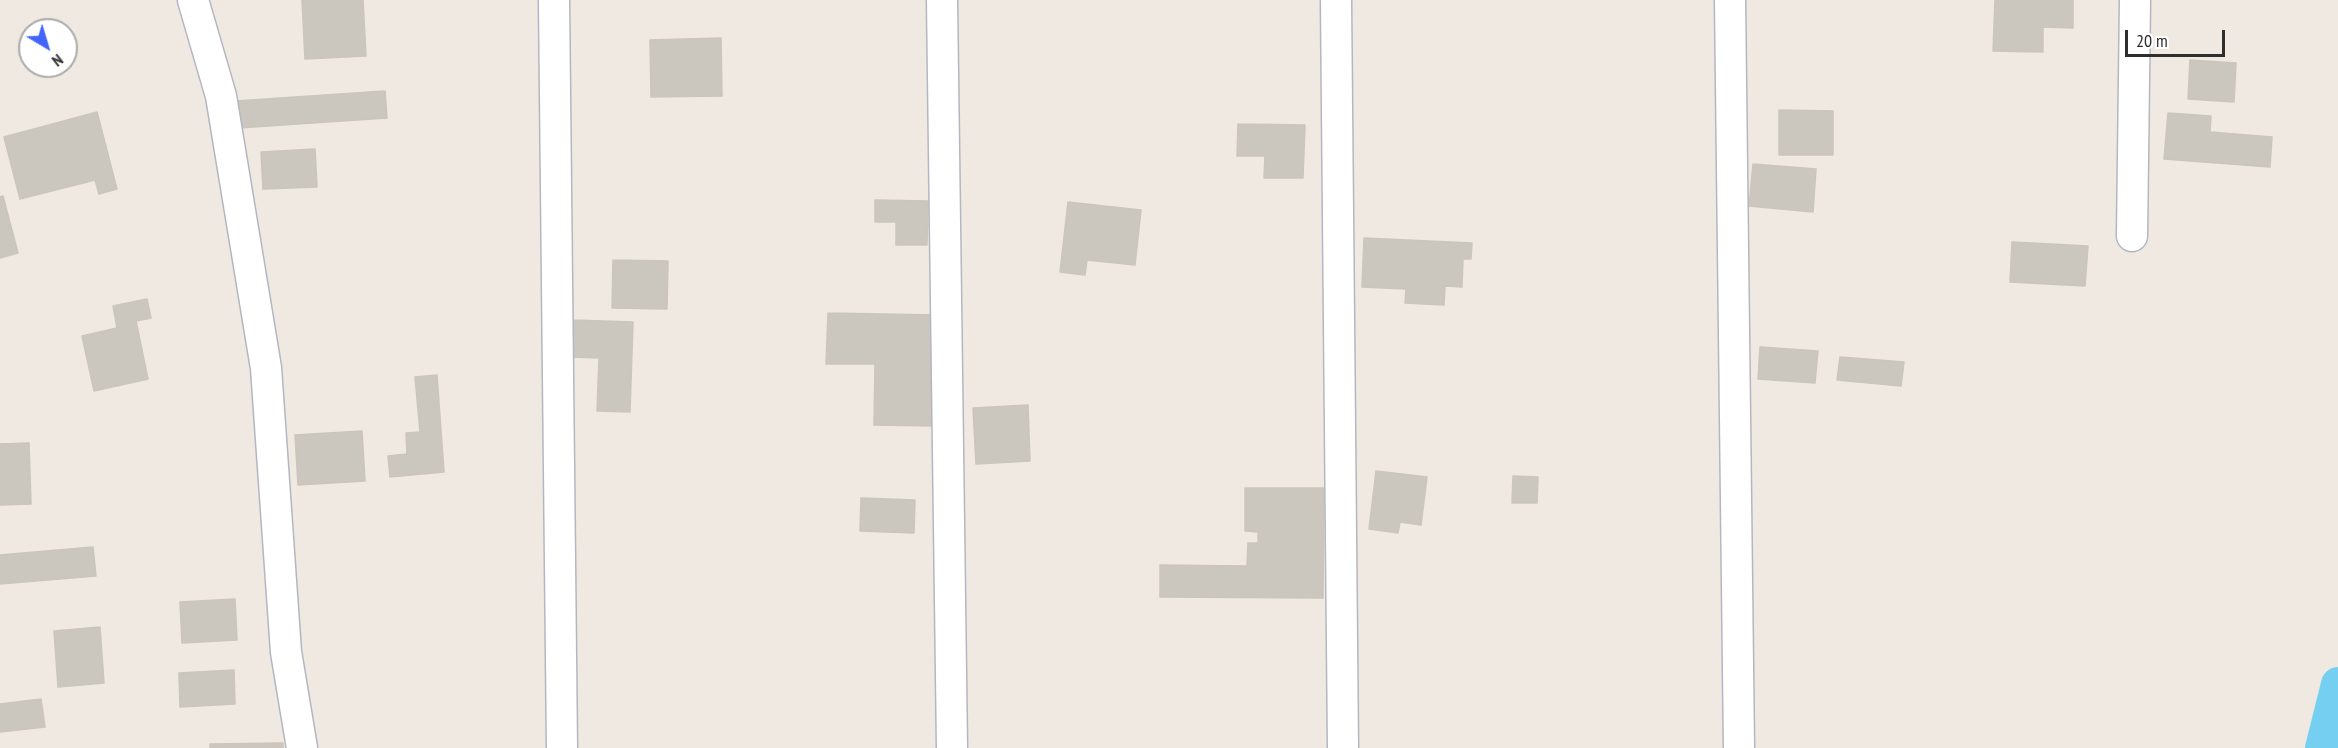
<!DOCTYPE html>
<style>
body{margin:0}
#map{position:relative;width:2338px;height:748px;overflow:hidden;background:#efe9e1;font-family:"PT Sans Narrow",sans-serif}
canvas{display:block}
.north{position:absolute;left:18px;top:18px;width:60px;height:60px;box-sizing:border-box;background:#fff;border:2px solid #ababab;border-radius:50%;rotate:142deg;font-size:16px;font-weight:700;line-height:24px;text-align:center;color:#2e2e2e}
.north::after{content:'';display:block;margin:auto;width:21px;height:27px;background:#4264fb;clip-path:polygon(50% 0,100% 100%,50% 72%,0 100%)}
.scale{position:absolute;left:2125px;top:30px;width:100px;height:27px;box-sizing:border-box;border:3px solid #2e2e2e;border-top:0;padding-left:8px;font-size:18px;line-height:21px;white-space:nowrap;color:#2e2e2e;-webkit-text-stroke:4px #fff;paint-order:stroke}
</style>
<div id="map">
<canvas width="2338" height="748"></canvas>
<div class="north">N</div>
<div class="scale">20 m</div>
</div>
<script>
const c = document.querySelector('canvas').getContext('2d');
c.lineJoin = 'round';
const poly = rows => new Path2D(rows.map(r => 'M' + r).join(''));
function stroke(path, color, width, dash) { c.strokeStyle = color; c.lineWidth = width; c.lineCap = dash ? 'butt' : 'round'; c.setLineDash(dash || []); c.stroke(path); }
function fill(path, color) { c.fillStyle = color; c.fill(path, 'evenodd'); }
const canal = poly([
 [2322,748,2338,684]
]);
const building = poly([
 [302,0,363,0,366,56,305,59,302,0],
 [1995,0,2073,0,2073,28,2043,27,2043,52,1993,51,1995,0],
 [721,38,722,96,651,97,650,40,721,38],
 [2190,60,2236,63,2234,102,2188,99,2190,60],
 [385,91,387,118,238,128,236,101,385,91],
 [1779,110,1833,111,1833,155,1779,155,1779,110],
 [97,112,117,189,99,194,95,180,20,199,4,137,97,112],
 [2168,113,2211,116,2210,132,2272,137,2270,167,2164,159,2168,113],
 [1238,124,1305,125,1303,178,1264,178,1265,156,1237,156,1238,124],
 [315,149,317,187,263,189,261,152,315,149],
 [1753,164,1816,169,1813,212,1749,206,1753,164],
 [3,196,18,253,0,258,0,197,3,196],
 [875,200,928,201,927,245,896,245,896,222,875,222,875,200],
 [1068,202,1141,210,1135,265,1087,260,1085,275,1060,272,1068,202],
 [1364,238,1472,243,1471,259,1463,259,1462,287,1445,286,1444,305,1405,303,1406,289,1362,287,1364,238],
 [2012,242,2088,246,2085,286,2010,282,2012,242],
 [613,260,668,261,667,309,612,308,613,260],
 [147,299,151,318,136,321,148,379,94,391,82,336,117,328,113,306,147,299],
 [828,313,936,315,934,426,874,425,875,364,826,364,828,313],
 [573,320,633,322,630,412,597,411,599,358,571,357,573,320],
 [1760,347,1818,351,1815,383,1758,379,1760,347],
 [1840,357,1904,362,1901,386,1837,380,1840,357],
 [437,375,444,472,390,477,388,456,407,454,406,433,420,432,415,377,437,375],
 [1028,405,1030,461,976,464,973,408,1028,405],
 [362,431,365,481,298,485,295,435,362,431],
 [29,443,31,504,0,505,0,444,29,443],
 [1376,471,1427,477,1421,525,1400,522,1398,533,1369,529,1376,471],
 [1513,476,1538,477,1537,503,1512,503,1513,476],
 [1245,488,1324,488,1323,598,1160,597,1160,565,1247,566,1248,543,1258,543,1258,532,1245,531,1245,488],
 [861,498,915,500,914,533,860,531,861,498],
 [93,547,96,576,0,584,0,555,93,547],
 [235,599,237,640,182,643,180,602,235,599],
 [100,627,104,683,58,687,54,631,100,627],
 [234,670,235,704,180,707,179,673,234,670],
 [41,699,45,727,0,732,0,704,41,699],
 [283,743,283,748,210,748,210,744,283,743]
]);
const minor = poly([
 [193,0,221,96,266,368,286,652,302,748],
 [554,0,562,748],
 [942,0,952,748],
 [1336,0,1343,748],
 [1730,0,1739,748],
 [2132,236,2135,0]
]);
stroke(canal, '#75cff0', 34);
fill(building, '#cbc7bf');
stroke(building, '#cbc5ba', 1.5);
stroke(minor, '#b4b7c1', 33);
stroke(minor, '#fff', 30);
</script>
